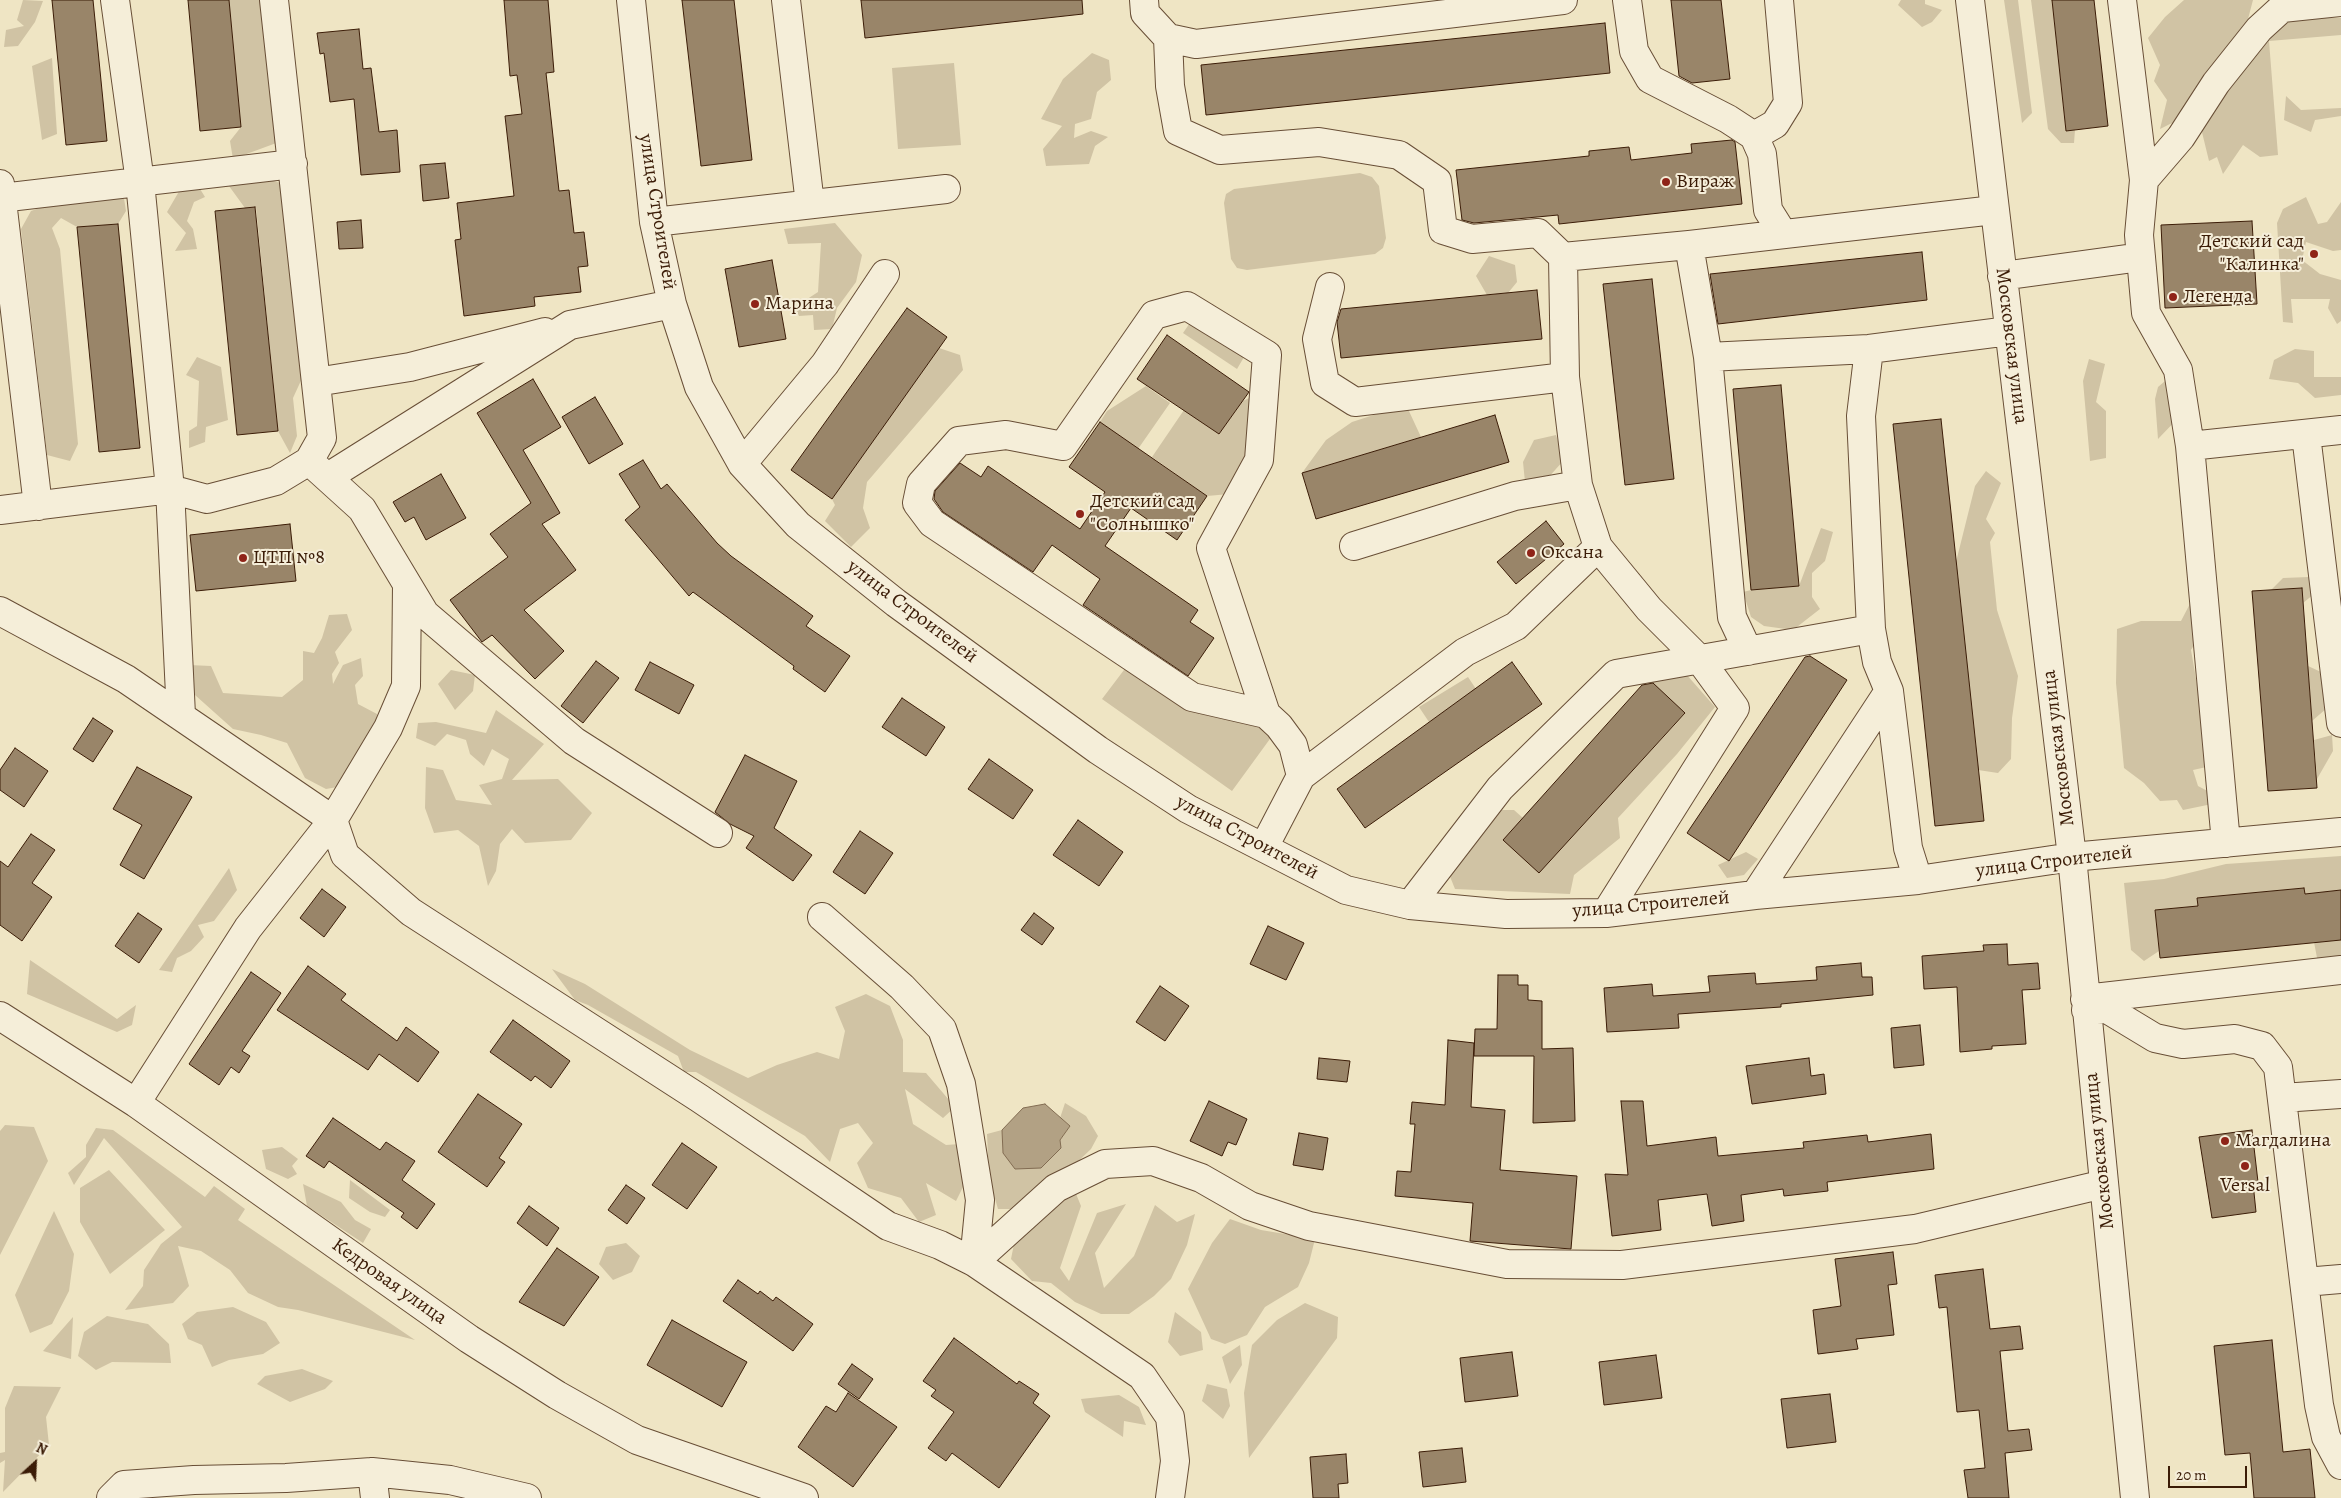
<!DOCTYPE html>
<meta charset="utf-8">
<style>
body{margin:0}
#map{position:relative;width:2341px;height:1498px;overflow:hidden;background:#efe5c4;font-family:Alegreya,serif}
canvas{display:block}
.north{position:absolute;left:10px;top:1438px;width:50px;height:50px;-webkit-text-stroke:4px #f5eed9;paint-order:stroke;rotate:25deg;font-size:14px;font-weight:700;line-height:20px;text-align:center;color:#3b1c07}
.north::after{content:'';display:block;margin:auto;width:18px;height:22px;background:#3b1c07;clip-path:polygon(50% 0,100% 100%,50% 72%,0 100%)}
.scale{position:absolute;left:2168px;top:1466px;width:79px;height:22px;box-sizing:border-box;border:2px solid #3b1c07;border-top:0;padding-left:6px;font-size:15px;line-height:18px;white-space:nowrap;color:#3b1c07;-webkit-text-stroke:4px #f5eed9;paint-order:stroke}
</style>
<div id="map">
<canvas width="2341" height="1498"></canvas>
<div class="north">N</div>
<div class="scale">20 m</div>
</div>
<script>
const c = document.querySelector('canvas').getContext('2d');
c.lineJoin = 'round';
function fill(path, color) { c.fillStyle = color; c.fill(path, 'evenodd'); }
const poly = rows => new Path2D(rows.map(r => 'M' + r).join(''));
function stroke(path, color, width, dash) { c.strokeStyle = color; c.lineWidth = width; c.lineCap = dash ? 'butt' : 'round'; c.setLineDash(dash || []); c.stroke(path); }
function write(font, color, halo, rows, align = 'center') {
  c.font = font + ' Alegreya,serif'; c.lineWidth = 4; c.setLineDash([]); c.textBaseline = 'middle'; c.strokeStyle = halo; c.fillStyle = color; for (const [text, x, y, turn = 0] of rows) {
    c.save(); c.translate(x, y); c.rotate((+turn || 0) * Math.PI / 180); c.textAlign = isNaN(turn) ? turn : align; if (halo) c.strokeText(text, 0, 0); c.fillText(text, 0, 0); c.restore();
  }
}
const green = poly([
 [23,0,43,1,35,22,18,46,4,47,6,30,24,26,17,20],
 [229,0,264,0,279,142,233,159,230,141,241,127],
 [1901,0,1925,0,1925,4,1942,10,1932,22,1922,27,1898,5],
 [2004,0,2018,0,2032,113,2022,123],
 [2031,0,2052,0,2066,131,2075,130,2074,143,2061,143,2048,129],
 [2184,0,2253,0,2243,38,2178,120,2160,129,2167,100,2154,81,2160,65,2148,38,2165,17],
 [2290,17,2341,18,2341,35,2269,41,2278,155,2260,157,2243,145,2223,174,2217,157,2209,161,2200,124,2267,33],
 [1092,53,1109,60,1111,80,1097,92,1091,119,1075,124,1074,138,1091,131,1108,137,1095,146,1089,164,1046,166,1043,149,1062,126,1041,119,1063,79],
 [52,58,57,134,42,140,32,66],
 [954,63,961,145,898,149,892,68],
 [2286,96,2301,110,2341,108,2341,116,2315,120,2311,132,2284,120],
 [1360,173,1372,177,1379,186,1386,238,1383,248,1375,254,1247,270,1237,268,1231,259,1224,203,1226,194,1234,189],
 [263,178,284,184,304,374,293,398,297,436,290,453,278,431,256,207,245,208,229,186],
 [197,184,205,197,194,202,187,221,193,229,197,249,175,251,186,233,167,212,181,188],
 [123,192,126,211,118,224,77,227,61,218,52,228,60,249,78,444,70,461,47,455,21,229,31,211,74,196],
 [2306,197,2318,224,2327,222,2341,202,2341,250,2333,251,2306,242,2302,260,2320,274,2341,280,2341,321,2337,324,2328,308,2330,299,2291,299,2293,323,2283,322,2277,223,2283,209],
 [835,223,862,255,856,282,837,308,832,329,814,330,813,315,799,316,795,307,818,292,821,243,788,244,784,229],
 [1489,256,1515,265,1517,282,1508,293,1487,295,1476,276],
 [1194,317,1247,352,1237,369,1183,333],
 [939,348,960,355,963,370,867,482,863,508,870,528,851,547,825,521,835,505,832,499],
 [2295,349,2314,351,2314,377,2341,377,2341,395,2315,398,2298,383,2269,379,2274,360],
 [197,357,221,367,228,420,206,427,205,442,189,448,189,431,197,426,199,381,186,375],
 [2089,359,2105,364,2096,402,2106,411,2106,458,2090,461,2083,381],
 [2171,376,2182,414,2158,439,2155,399,2158,387],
 [1146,386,1170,403,1138,449,1100,422,1107,411],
 [1257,394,1246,460,1229,494,1207,496,1152,457,1184,410,1219,434,1243,401],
 [1408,409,1421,437,1302,473,1326,440,1352,422,1386,411],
 [1556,435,1564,460,1547,479,1525,482,1523,462,1534,440],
 [1986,471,2001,483,1986,519,1995,533,1990,542,1997,610,2018,676,2012,718,2011,759,1998,773,1978,770,1956,562,1975,486],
 [1821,528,1833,532,1825,561,1812,573,1812,597,1820,609,1793,630,1764,626,1751,617,1743,592,1751,590,1799,586],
 [2309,577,2314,594,2303,603,2301,588,2271,590,2283,578],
 [2193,598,2204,629,2191,650,2211,766,2193,770,2198,786,2217,796,2212,804,2183,810,2177,800,2160,801,2144,783,2124,768,2116,683,2117,629,2141,621,2181,621],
 [347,614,352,630,335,652,339,663,332,674,333,684,343,665,361,658,363,676,355,685,358,704,377,714,376,728,343,786,326,789,305,778,287,743,261,735,233,729,195,695,189,665,211,666,223,693,282,697,303,680,303,651,314,653,322,638,329,615],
 [1127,666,1267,725,1275,732,1232,791,1102,699],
 [2308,666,2321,672,2327,708,2312,721],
 [451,670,475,675,473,691,455,710,438,684],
 [1686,674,1715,707,1677,754,1618,818,1620,838,1574,875,1570,894,1455,889,1449,874,1500,810,1514,810,1523,818,1539,872,1685,714,1648,679],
 [1468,677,1476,689,1429,722,1419,707],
 [496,710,544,744,512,780,558,779,592,813,571,840,525,843,512,829,500,844,496,871,488,886,479,846,458,830,434,833,425,808,426,767,443,770,456,800,492,805,479,785,502,779,509,759,492,749,484,766,470,754,466,740,447,734,435,746,416,738,418,723,436,722,486,733],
 [2332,735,2333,751,2317,779,2314,740],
 [1746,852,1758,859,1744,875,1727,878,1718,865],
 [2341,856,2341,890,2305,894,2304,888,2197,898,2198,906,2155,910,2159,951,2144,961,2131,950,2124,883,2164,879,2226,864],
 [229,868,237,890,214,921,198,925,204,937,191,951,177,958,172,972,159,970],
 [2341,940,2341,960,2318,963,2314,942],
 [30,960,117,1019,136,1005,132,1025,117,1032,27,994],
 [552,969,585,984,690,1050,748,1078,777,1065,817,1052,839,1059,845,1031,835,1007,866,994,890,1006,903,1040,903,1072,926,1073,955,1107,943,1118,905,1089,913,1124,946,1145,960,1144,966,1181,956,1201,926,1183,936,1215,919,1222,901,1198,868,1188,857,1163,873,1143,858,1123,840,1129,830,1162,805,1136,696,1072,684,1072,678,1056,588,1005,575,1000],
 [1065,1103,1086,1116,1098,1136,1091,1149,1069,1170,1017,1209,998,1209,989,1178,987,1134,1002,1130,1003,1153,1060,1140,1070,1126,1060,1118],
 [5,1125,34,1127,48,1161,0,1255,0,1131],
 [96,1128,113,1130,205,1197,214,1186,245,1209,238,1220,415,1340,298,1310,278,1307,248,1293,230,1270,201,1251,178,1246,189,1286,173,1303,125,1310,143,1286,144,1270,161,1244,182,1227,104,1138,74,1185,68,1173,86,1157,86,1145],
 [282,1147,298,1159,292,1166,297,1174,288,1179,266,1169,262,1150],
 [109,1170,165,1230,110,1274,80,1222,80,1188],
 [350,1180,390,1210,385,1217,370,1212,349,1198],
 [303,1184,341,1202,355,1220,371,1229,363,1243,307,1206],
 [1074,1189,1081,1206,1060,1268,1069,1281,1097,1213,1126,1204,1095,1253,1104,1288,1134,1256,1155,1205,1177,1222,1195,1214,1187,1245,1171,1279,1154,1296,1129,1314,1101,1314,1075,1302,1051,1283,1032,1281,1011,1259,1016,1234],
 [54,1211,74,1254,69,1291,52,1324,30,1333,15,1295],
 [1230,1219,1261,1230,1315,1239,1309,1263,1298,1287,1265,1307,1247,1335,1225,1344,1211,1339,1188,1289,1212,1243],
 [626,1243,640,1256,632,1272,613,1280,599,1264,606,1247],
 [1305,1303,1338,1317,1337,1338,1249,1458,1244,1393,1252,1345,1277,1320],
 [233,1307,266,1322,280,1343,263,1354,229,1360,212,1367,202,1345,188,1339,182,1324,197,1312],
 [1175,1312,1201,1332,1203,1350,1180,1356,1168,1342],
 [107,1316,148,1324,169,1344,171,1363,112,1362,96,1370,78,1356,84,1332],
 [73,1317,71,1359,43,1351],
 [1240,1345,1242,1365,1230,1384,1222,1357],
 [302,1369,333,1381,325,1389,290,1402,257,1384,265,1376],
 [1207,1384,1227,1389,1230,1406,1223,1419,1202,1401],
 [14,1386,61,1387,46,1417,49,1445,3,1492,5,1460,0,1463,0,1453,5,1452,5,1408],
 [1119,1395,1139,1407,1146,1425,1124,1421,1123,1437,1085,1412,1081,1399]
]);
const water = poly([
 [1045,1104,1070,1126,1060,1140,1061,1148,1041,1168,1015,1169,1003,1153,1002,1130,1023,1108,1045,1104]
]);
const building = poly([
 [52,0,93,0,107,141,66,145,52,0],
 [188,0,229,0,241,127,200,131,188,0],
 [504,0,548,0,554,72,546,73,559,191,569,190,574,233,584,232,588,266,578,267,581,292,534,297,535,306,464,316,455,240,461,239,457,203,514,196,505,116,522,114,517,75,510,76,504,0],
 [682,0,734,0,752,160,701,166,682,0],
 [861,0,1082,0,1083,14,865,38,861,0],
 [1671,0,1721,0,1730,79,1692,83,1679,76,1671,0],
 [2052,0,2094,0,2108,126,2066,131,2052,0],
 [1605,23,1610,73,1206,115,1201,65,1605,23],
 [359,29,363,69,371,68,379,132,397,130,400,172,361,175,354,99,330,102,324,53,320,54,317,33,359,29],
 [1732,140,1735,142,1742,204,1559,224,1558,215,1474,223,1462,220,1456,170,1589,156,1589,151,1629,147,1631,160,1692,153,1691,144,1732,140],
 [445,163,449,198,423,201,420,165,445,163],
 [255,207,278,431,237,435,215,211,255,207],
 [361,220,363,248,339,249,337,222,361,220],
 [2252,221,2257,304,2165,308,2161,225,2252,221],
 [118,224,140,448,99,452,77,227,118,224],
 [1922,252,1927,300,1718,324,1710,274,1922,252],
 [772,260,786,339,739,347,725,269,772,260],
 [1652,279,1674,479,1625,485,1603,284,1652,279],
 [1537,290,1542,339,1341,358,1337,322,1341,309,1537,290],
 [907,308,947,337,832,499,791,470,907,308],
 [1167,335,1249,392,1219,434,1137,379,1167,335],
 [533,379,561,427,523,450,560,513,542,524,576,570,524,610,564,651,535,679,492,635,482,642,450,600,508,557,490,534,531,503,477,413,533,379],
 [1781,385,1799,586,1751,590,1733,389,1781,385],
 [595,397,623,444,589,464,562,417,595,397],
 [1495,415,1509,462,1316,519,1302,473,1495,415],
 [1941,419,1984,821,1935,826,1893,424,1941,419],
 [1100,422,1207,496,1177,540,1131,508,1105,546,1198,610,1190,622,1214,638,1188,676,1083,605,1100,579,1052,545,1033,572,943,512,934,499,935,491,960,463,981,477,988,466,1080,529,1105,492,1069,467,1100,422],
 [643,460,661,489,667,484,717,543,731,556,813,616,806,626,850,656,825,692,793,669,794,666,693,592,689,596,625,520,640,507,619,474,643,460],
 [441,474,466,518,426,540,414,517,405,522,393,502,441,474],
 [1546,521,1564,544,1516,584,1497,562,1546,521],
 [290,524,296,581,196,591,190,535,290,524],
 [2302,588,2317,788,2268,791,2252,591,2302,588],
 [1810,656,1847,680,1729,861,1687,833,1805,657,1810,656],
 [596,661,619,678,583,723,561,706,596,661],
 [650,662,694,685,679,714,635,690,650,662],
 [1512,662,1542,704,1365,828,1337,789,1512,662],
 [1653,683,1685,713,1539,873,1503,840,1642,685,1653,683],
 [902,698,945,727,926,756,882,727,902,698],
 [93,718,113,731,93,762,73,749,93,718],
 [15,748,48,771,24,807,0,790,0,770,15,748],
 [745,755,797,781,774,828,812,855,793,881,746,848,754,836,730,824,715,812,745,755],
 [989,759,1033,790,1013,819,968,789,989,759],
 [137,767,192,797,144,879,120,865,142,825,113,809,137,767],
 [1078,820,1123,852,1099,886,1053,855,1078,820],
 [860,831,893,853,865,894,833,872,860,831],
 [31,834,55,850,32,883,52,897,22,941,0,925,0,861,8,867,31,834],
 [2304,888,2305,894,2341,890,2341,940,2160,958,2155,910,2198,906,2197,898,2304,888],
 [322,889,346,907,324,937,300,918,322,889],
 [138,913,162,929,139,963,115,946,138,913],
 [1034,913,1054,928,1042,945,1021,930,1034,913],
 [1268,926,1304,943,1286,980,1250,964,1268,926],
 [2007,944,2008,965,2038,963,2040,989,2022,990,2026,1044,1992,1046,1992,1049,1960,1052,1957,987,1924,989,1922,956,1984,951,1983,945,2007,944],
 [1861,963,1862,977,1872,977,1873,995,1781,1004,1781,1007,1678,1014,1679,1028,1607,1032,1604,988,1652,984,1653,996,1710,992,1708,976,1755,973,1756,984,1817,980,1816,967,1861,963],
 [308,966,346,994,341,1000,397,1041,406,1027,439,1052,418,1082,379,1054,368,1070,277,1010,308,966],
 [251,972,281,993,242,1051,250,1056,239,1073,231,1067,219,1085,189,1064,251,972],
 [1498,975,1518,975,1518,985,1528,985,1528,1000,1542,1001,1542,1049,1573,1048,1575,1121,1533,1123,1534,1056,1474,1056,1475,1029,1497,1029,1498,975],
 [1160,986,1189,1006,1165,1041,1136,1022,1160,986],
 [513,1020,570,1061,551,1088,535,1076,531,1081,490,1052,513,1020],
 [1920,1025,1924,1065,1894,1068,1891,1028,1920,1025],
 [1448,1040,1474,1043,1471,1107,1505,1110,1500,1170,1577,1176,1571,1249,1470,1241,1473,1203,1395,1196,1397,1171,1411,1172,1415,1124,1410,1124,1412,1102,1445,1105,1448,1040],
 [1319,1058,1350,1061,1347,1082,1317,1079,1319,1058],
 [1809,1058,1811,1076,1824,1074,1826,1094,1752,1104,1746,1066,1809,1058],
 [478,1094,522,1124,499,1158,505,1162,487,1187,438,1152,478,1094],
 [1209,1101,1247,1119,1236,1145,1228,1142,1222,1156,1190,1141,1209,1101],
 [1621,1101,1643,1101,1647,1146,1716,1137,1718,1156,1804,1148,1803,1142,1867,1135,1868,1142,1931,1134,1934,1169,1827,1182,1828,1191,1784,1196,1783,1189,1741,1195,1744,1221,1712,1226,1707,1194,1658,1200,1661,1230,1612,1236,1605,1174,1628,1175,1621,1101],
 [333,1118,380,1150,386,1142,415,1161,402,1180,435,1204,417,1229,401,1217,404,1213,329,1161,324,1168,306,1156,333,1118],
 [2252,1130,2258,1182,2253,1183,2256,1212,2212,1218,2199,1137,2252,1130],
 [1299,1133,1328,1138,1323,1170,1293,1165,1299,1133],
 [682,1143,717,1167,687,1209,652,1185,682,1143],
 [626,1185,645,1198,627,1224,608,1210,626,1185],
 [529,1206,559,1228,547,1246,517,1223,529,1206],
 [557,1248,599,1277,564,1326,519,1302,557,1248],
 [1893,1252,1897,1284,1888,1285,1894,1335,1856,1339,1858,1349,1818,1354,1813,1310,1841,1306,1835,1259,1893,1252],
 [1983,1269,1990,1329,2020,1326,2023,1349,2000,1351,2008,1431,2029,1429,2032,1450,2005,1453,2009,1498,1968,1498,1964,1470,1985,1468,1979,1410,1957,1412,1947,1307,1939,1308,1935,1275,1983,1269],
 [738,1280,758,1294,760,1291,773,1301,776,1297,813,1324,793,1351,723,1301,738,1280],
 [672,1320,747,1362,722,1407,647,1365,672,1320],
 [954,1338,1017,1384,1019,1381,1039,1394,1033,1403,1050,1416,999,1488,952,1453,946,1461,928,1448,954,1412,931,1396,936,1390,923,1381,954,1338],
 [2272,1340,2283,1452,2310,1449,2315,1498,2254,1498,2250,1453,2225,1455,2214,1346,2272,1340],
 [1512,1352,1518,1396,1465,1402,1460,1358,1512,1352],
 [1656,1355,1662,1398,1604,1405,1599,1362,1656,1355],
 [852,1364,873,1379,859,1399,838,1384,852,1364],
 [848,1393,897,1427,853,1487,798,1447,826,1406,836,1412,848,1393],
 [1830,1394,1836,1442,1787,1448,1781,1399,1830,1394],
 [1462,1448,1466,1482,1423,1487,1419,1452,1462,1448],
 [1346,1454,1348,1483,1338,1484,1339,1498,1313,1498,1310,1457,1346,1454]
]);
const minor = poly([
 [115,0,140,182,170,489,181,715],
 [631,0,654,222,672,304,699,387,742,464,798,525,896,603,1098,750,1188,809,1346,890,1410,905,1506,914,1606,913,1755,895,1918,880,2072,857,2341,832],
 [786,0,810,204],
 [1144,0,1145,13,1168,38,1196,44,1563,0],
 [1627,0,1634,51,1650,79,1728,119,1754,136,1762,154,1768,210,1783,234],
 [1970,0,2072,857,2135,1498],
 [2122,0,2144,180,2139,235,2146,313,2178,370,2190,446,2226,843],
 [1168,38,1170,86,1178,131,1220,150,1319,142,1399,155,1437,181,1443,230,1472,239,1538,233,1563,257,1689,245,1994,210],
 [1754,136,1775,124,1788,103,1779,0],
 [2144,180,2181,137,2216,83,2259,29,2282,8,2341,2],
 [0,184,38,506],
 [0,198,293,164],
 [654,222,946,189],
 [1689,245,1708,357,1732,617,1748,651],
 [1563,257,1565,377,1578,485,1598,547,1649,609,1700,660,1735,708,1606,913],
 [2002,276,2141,257],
 [1330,287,1317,339,1325,383,1355,402,1565,377],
 [1869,349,1861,416,1871,629,1877,662,1889,691,1908,848,1918,880],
 [1708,357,1869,349,2009,331],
 [316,382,410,367,545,332],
 [2306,435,2341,723],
 [2190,446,2341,430],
 [309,461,362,509,425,614,574,741,718,833],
 [742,464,825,364,885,274],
 [328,477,570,325,672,304],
 [0,510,170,489,207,499,276,481,309,461,322,438,274,0],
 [1354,546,1515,496,1578,485],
 [0,611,126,679,333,820,345,855,411,912,699,1098,888,1226,940,1245,974,1262,1142,1376,1170,1417,1175,1461,1170,1498],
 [1266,714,1211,548,1259,460,1267,355,1187,306,1154,315,1063,446,1006,435,959,441,921,484,917,503,932,523,1192,697,1266,714,1279,726,1293,745,1301,776],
 [1264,847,1301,776,1465,652,1516,626,1598,547],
 [1755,895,1889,691],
 [1410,905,1500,788,1616,674,1871,629],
 [822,917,902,987,942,1029,961,1084,980,1200,974,1262],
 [2085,999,2341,970],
 [2086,1010,2107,1009,2155,1038,2183,1044,2235,1039,2262,1046,2278,1067,2319,1405,2326,1437,2341,1465],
 [0,1016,136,1103,469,1339,557,1395,637,1440,804,1498],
 [2282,1098,2341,1094],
 [136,1103,248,928,333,820,388,728,406,686,407,584],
 [974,1262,1056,1188,1105,1164,1153,1161,1201,1178,1250,1206,1309,1226,1507,1264,1622,1265,1915,1229,2104,1184],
 [2305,1282,2341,1279],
 [372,1472,375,1498],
 [111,1498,124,1485,194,1480,286,1478,372,1472,450,1480,527,1498]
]);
const markers = [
 [1666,182,5,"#8f2418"],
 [2314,254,5,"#8f2418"],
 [2173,297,5,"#8f2418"],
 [755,304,5,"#8f2418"],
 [1080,514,5,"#8f2418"],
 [1531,553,5,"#8f2418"],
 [243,558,5,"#8f2418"],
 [2225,1141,5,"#8f2418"],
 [2245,1166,5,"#8f2418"]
];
const poiNames = [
 ["Вираж",1676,182],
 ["Детский сад",2304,242,"right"],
 ["\"Калинка\"",2304,265,"right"],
 ["Легенда",2183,297],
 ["Марина",765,304],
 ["Детский сад",1090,502],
 ["\"Солнышко\"",1090,525],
 ["Оксана",1541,553],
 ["ЦТП №8",253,558],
 ["Магдалина",2235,1141],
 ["Versal",2245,1186,"center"]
];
const streetNames = [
 ["улица Строителей",657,212,81],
 ["Московская улица",2011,346,83],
 ["улица Строителей",912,612,37],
 ["Московская улица",2059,748,-97],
 ["улица Строителей",1247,838,28],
 ["улица Строителей",2054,862,-7],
 ["улица Строителей",1651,905,-5],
 ["Московская улица",2100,1151,-96],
 ["Кедровая улица",389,1282,35]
];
fill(green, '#d0c3a4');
fill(water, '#b2a184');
stroke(water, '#826c52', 1);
fill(building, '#998569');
stroke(building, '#3b1c07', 1);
stroke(minor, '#684e36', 30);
stroke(minor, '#f5eed9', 28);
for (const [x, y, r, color] of markers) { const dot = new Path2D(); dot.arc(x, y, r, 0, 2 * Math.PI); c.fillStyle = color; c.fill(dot); stroke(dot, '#f5eed9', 2); }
write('20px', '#3b1c07', '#f5eed9', poiNames, 'left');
write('20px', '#3b1c07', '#f5eed9', streetNames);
</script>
